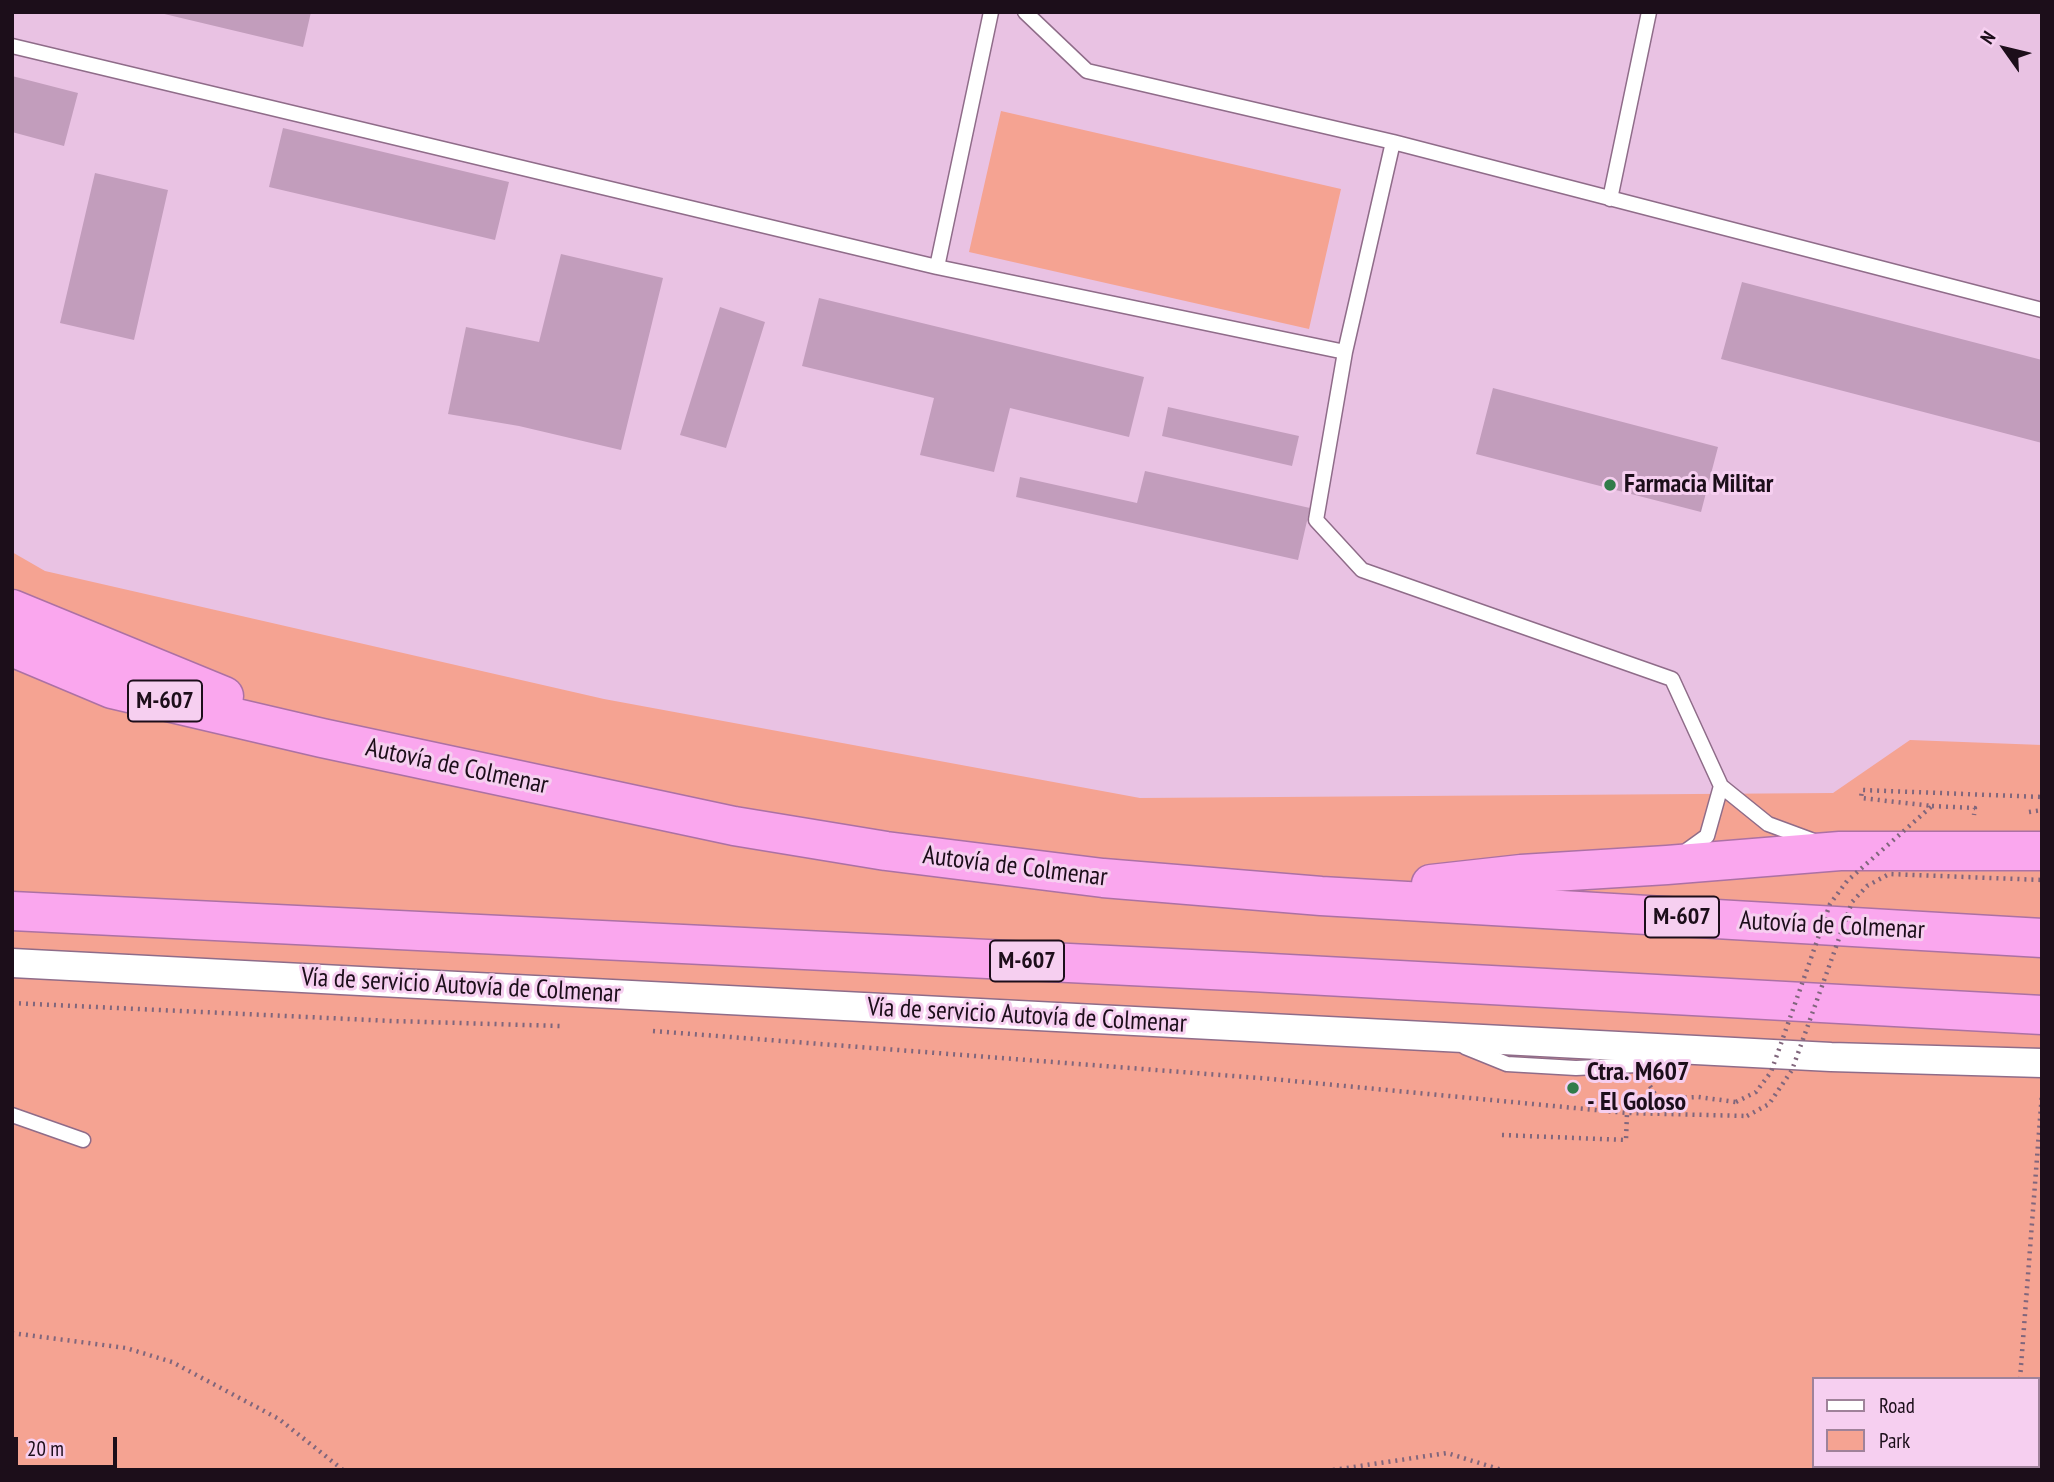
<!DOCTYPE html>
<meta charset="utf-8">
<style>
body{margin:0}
#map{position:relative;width:2054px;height:1482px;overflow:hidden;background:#e9c2e3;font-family:"PT Sans Narrow",sans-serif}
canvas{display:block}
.frame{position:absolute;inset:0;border:14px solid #1c0e1a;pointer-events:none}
.legend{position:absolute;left:1812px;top:1377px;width:228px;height:91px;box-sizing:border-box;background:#f6cff0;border:2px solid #9f829a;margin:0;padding:9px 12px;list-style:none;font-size:21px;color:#1c0e1a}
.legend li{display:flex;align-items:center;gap:14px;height:35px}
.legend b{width:35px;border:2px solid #9f829a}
.north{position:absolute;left:1970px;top:14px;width:70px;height:70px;-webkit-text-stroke:5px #f6cff0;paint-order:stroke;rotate:304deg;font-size:19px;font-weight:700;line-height:28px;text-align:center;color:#1c0e1a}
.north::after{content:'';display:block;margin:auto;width:24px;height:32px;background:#1c0e1a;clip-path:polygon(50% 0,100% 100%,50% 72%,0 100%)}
.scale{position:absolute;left:14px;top:1437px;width:103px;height:32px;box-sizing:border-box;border:4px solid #1c0e1a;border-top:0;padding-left:9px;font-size:21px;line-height:24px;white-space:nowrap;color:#1c0e1a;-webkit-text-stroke:5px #f6cff0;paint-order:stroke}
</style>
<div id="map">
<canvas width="2054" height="1482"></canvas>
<div class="frame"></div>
<ul class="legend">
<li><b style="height:9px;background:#fff"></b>Road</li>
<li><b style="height:19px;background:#f5a392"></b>Park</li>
</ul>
<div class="north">N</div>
<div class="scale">20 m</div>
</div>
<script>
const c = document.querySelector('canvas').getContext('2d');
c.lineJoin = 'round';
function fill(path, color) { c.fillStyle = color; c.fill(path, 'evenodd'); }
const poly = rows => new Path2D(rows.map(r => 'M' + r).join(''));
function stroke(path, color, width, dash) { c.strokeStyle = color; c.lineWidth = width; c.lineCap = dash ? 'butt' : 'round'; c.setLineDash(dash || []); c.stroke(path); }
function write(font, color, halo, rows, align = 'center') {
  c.font = font + ' "PT Sans Narrow",sans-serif'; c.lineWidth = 6; c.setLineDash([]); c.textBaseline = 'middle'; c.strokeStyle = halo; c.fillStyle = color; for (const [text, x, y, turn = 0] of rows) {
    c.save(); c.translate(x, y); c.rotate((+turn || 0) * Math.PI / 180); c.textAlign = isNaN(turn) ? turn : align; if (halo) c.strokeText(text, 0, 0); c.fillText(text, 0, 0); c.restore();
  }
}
const green = poly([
 [1001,111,1341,189,1309,329,969,252],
 [12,552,45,571,604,699,1140,798,1833,793,1910,740,2042,745,2042,1470,12,1470],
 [1814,1379,2038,1379,2038,1466,1814,1466]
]);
const building = poly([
 [156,12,311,12,303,47],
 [12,76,78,93,64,146,12,132],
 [283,128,509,182,495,240,269,187],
 [95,173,168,190,134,340,60,323],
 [561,254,663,278,621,450,519,426,448,414,466,327,539,342],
 [1742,282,2042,360,2042,443,1721,359],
 [819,298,1144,377,1129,437,1010,408,994,472,920,455,934,398,802,366],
 [720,307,765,322,726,448,680,435],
 [1493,388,1718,447,1701,512,1476,454],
 [1168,407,1299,436,1292,466,1162,436],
 [1145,471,1310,508,1298,560,1016,497,1020,477,1137,503]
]);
const path = poly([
 [1932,806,1975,808,1974,815],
 [2029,812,2042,810],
 [12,1003,392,1021,560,1026],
 [653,1031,1272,1079,1627,1113,1747,1116],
 [1650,1086,1658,1099,1698,1097,1736,1102],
 [1502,1135,1626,1140,1627,1113,1658,1099],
 [12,1333,126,1348,172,1362,279,1419,343,1470],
 [2020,1379,2042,1093],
 [1333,1470,1447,1453,1502,1470],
 [2014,1470,2014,1466]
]);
const lane = poly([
 [1025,12,1087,71,1393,142,2042,310],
 [12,46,937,267,1345,352],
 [1393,142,1345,352,1316,520,1362,570,1672,679,1721,786,1768,824,1814,841],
 [1610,199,1649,12],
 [937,267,991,12],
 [1682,854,1707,836,1721,786],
 [1465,1047,1507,1064,1576,1068,1637,1065,1662,1053],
 [12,1115,83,1140]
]);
const street = poly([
 [12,963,1831,1057,2042,1063]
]);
const highway = poly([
 [12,609,224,696],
 [12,647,112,689,322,738,734,826,886,851,1103,878,1321,896,2042,938],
 [1431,884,1521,874,1667,865,1840,851,2042,851],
 [12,911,1252,972,2042,1015]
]);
const pathBridge = poly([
 [1736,1102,1756,1092,1771,1072,1830,904,1847,881,1932,806,1861,798,1862,790,2042,797],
 [1747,1116,1769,1104,1792,1070,1852,902,1867,886,1889,874,2042,880]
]);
const markers = [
 [1610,485,7,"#317c4a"],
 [1573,1088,7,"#317c4a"]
];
const shields = [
 [165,701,74],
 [1682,917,74],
 [1027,961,74]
];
const shieldNames = [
 ["M-607",165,701],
 ["M-607",1682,917],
 ["M-607",1027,961]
];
const poiNames = [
 ["Farmacia Militar",1624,485],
 ["Ctra. M607",1587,1073],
 ["- El Goloso",1587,1103]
];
const streetNames = [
 ["Autovía de Colmenar",457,767,12],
 ["Autovía de Colmenar",1015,867,7],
 ["Autovía de Colmenar",1832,926,3],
 ["Vía de servicio Autovía de Colmenar",461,986,3],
 ["Vía de servicio Autovía de Colmenar",1027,1016,3]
];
fill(green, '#f5a392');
fill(building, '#c29dbc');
stroke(lane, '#8f6c89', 17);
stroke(street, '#8f6c89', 31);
stroke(highway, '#ac71a4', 41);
stroke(path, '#80667c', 4.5, [2, 5]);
stroke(lane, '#fff', 14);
stroke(street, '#fff', 28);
stroke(highway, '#faa7ee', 38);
stroke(pathBridge, '#80667c', 4.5, [2, 5]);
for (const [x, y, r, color] of markers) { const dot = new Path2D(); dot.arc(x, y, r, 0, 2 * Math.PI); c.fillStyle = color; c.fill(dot); stroke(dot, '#f6cff0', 2.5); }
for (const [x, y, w] of shields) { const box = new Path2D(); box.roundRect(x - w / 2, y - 20.5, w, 41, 5); c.fillStyle = '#f6cff0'; c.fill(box); stroke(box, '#1c0e1a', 2); }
write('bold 24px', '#1c0e1a', null, shieldNames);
write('bold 26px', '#1c0e1a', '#f6cff0', poiNames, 'left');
write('26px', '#1c0e1a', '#f6cff0', streetNames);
</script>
